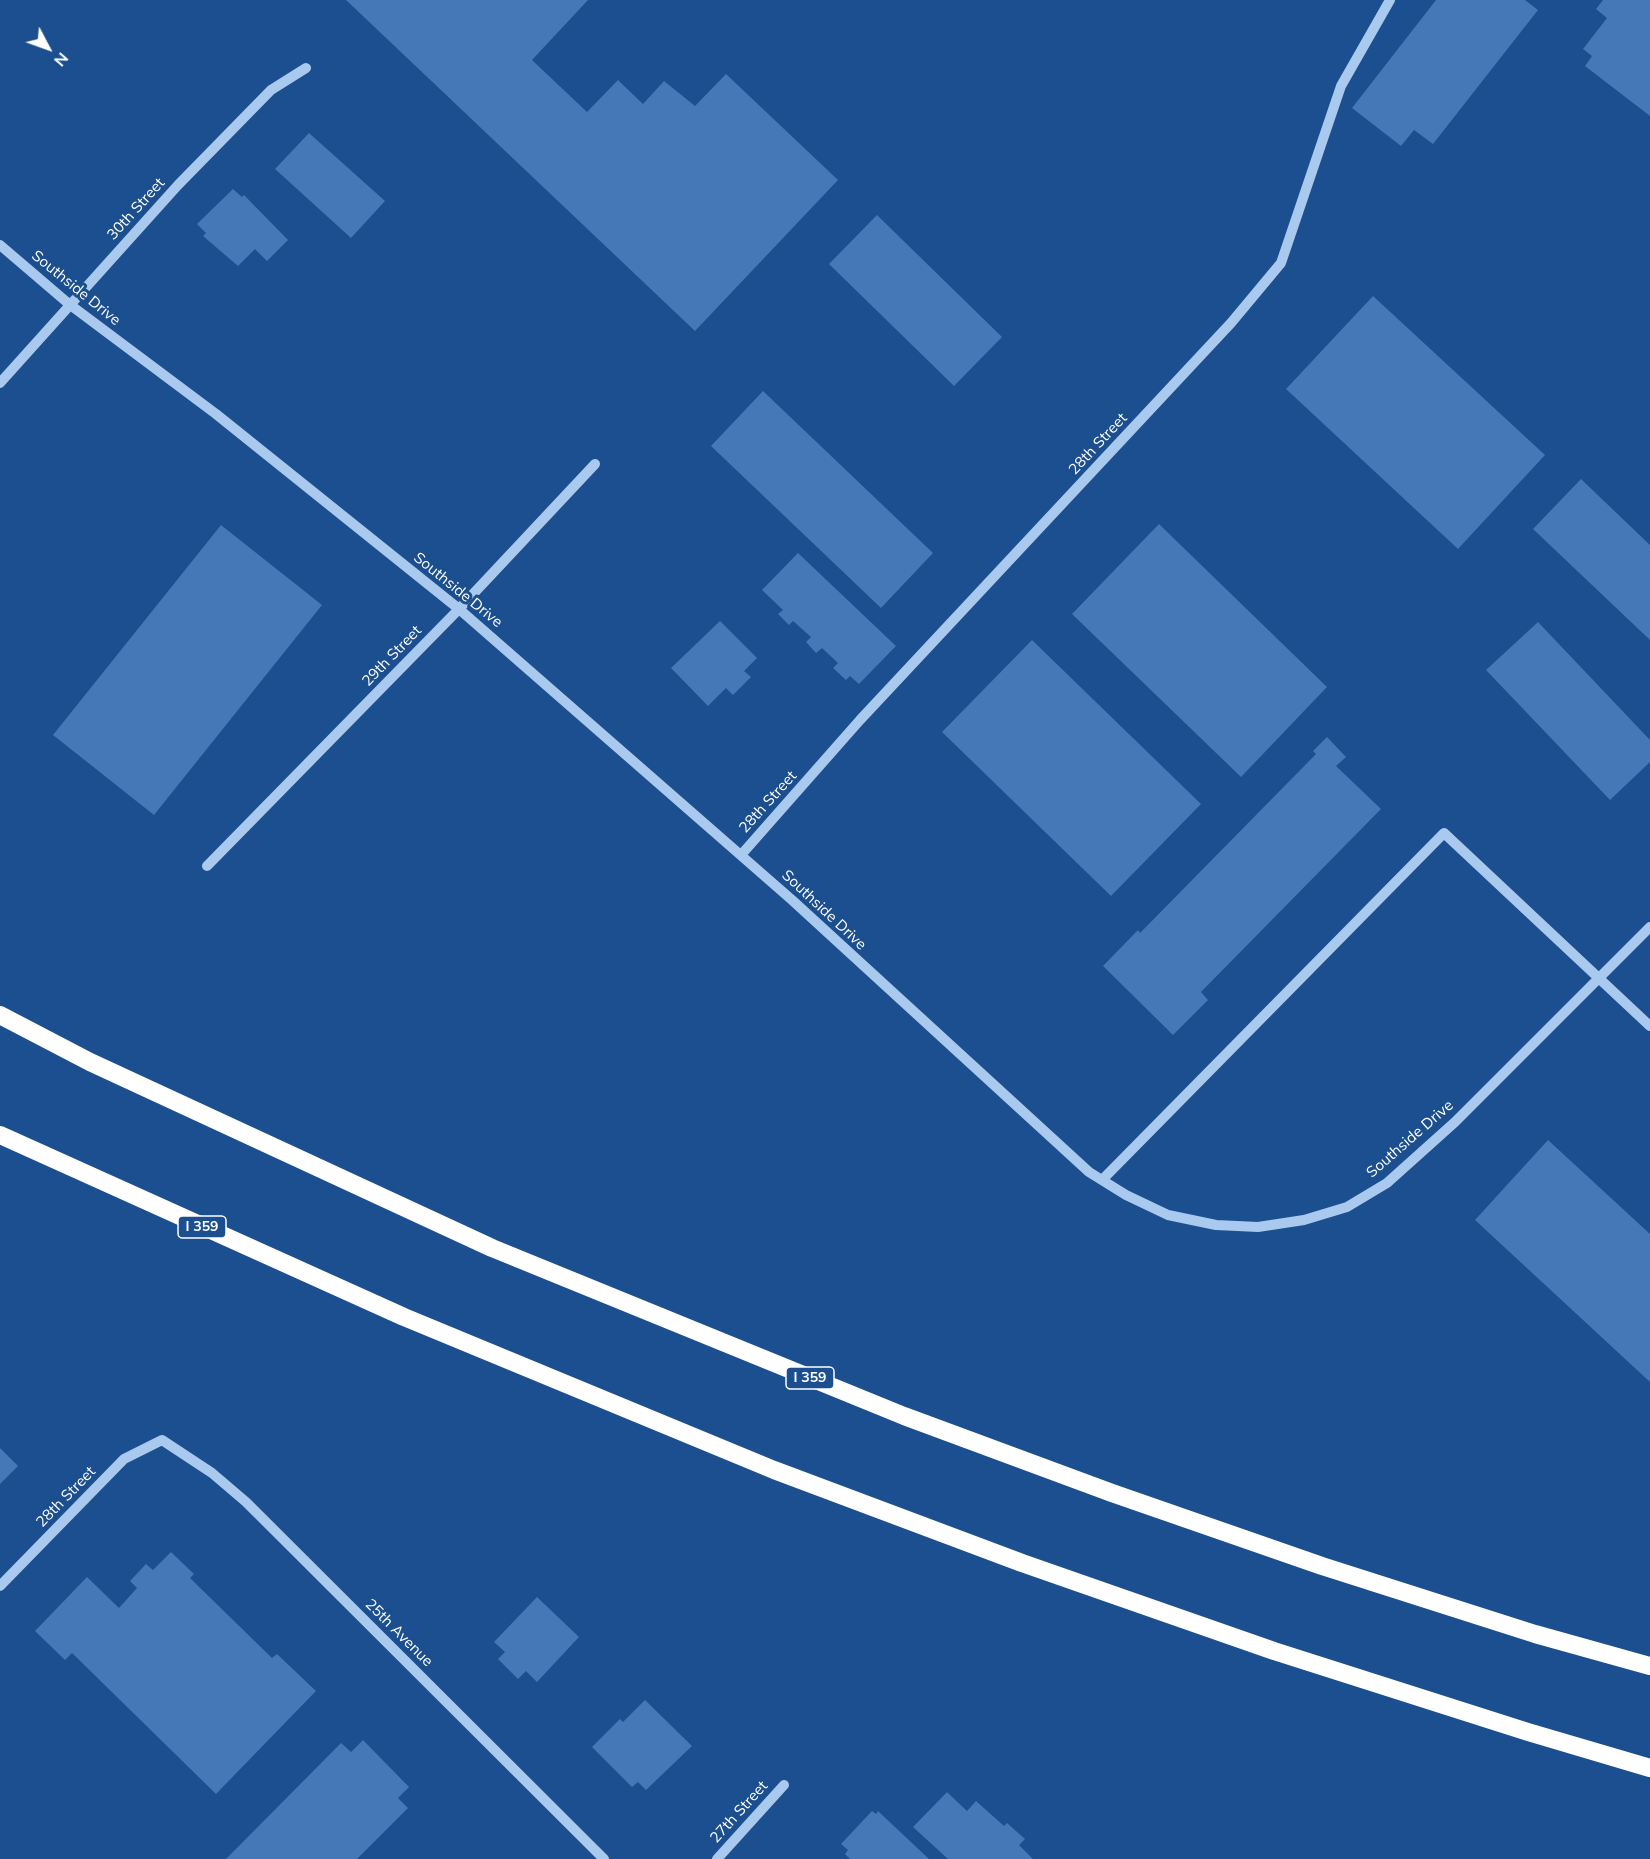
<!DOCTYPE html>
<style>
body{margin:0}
#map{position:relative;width:1650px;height:1859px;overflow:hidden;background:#1b4f8f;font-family:Mulish,sans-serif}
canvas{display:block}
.north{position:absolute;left:18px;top:18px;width:60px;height:60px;-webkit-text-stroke:4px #1b4f8f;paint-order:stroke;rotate:131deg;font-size:16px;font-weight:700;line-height:24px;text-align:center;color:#fff}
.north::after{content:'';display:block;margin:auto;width:21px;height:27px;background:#fff;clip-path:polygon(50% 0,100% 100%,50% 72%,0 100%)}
</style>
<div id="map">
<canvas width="1650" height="1859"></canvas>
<div class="north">N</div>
</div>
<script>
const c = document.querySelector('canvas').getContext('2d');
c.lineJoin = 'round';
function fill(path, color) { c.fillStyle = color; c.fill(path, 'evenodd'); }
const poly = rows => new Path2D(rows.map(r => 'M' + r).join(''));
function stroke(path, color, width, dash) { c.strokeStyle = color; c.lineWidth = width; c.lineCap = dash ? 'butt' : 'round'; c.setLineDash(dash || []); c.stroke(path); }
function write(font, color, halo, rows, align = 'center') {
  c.font = font + ' Mulish,sans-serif'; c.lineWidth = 6; c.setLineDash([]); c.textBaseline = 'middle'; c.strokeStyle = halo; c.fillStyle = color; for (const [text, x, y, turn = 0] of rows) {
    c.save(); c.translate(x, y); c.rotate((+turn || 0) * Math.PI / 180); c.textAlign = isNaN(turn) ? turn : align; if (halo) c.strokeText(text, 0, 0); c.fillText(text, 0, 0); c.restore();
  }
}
const building = poly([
 [346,0,588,0,532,60,587,112,618,80,643,104,664,81,695,106,726,74,838,180,695,331],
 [1436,0,1525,0,1538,10,1433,144,1414,130,1401,146,1352,108],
 [1603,0,1650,0,1650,116,1585,66,1592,56,1583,49,1607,18,1596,9],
 [309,133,385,201,351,238,275,169],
 [233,189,242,197,244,195,288,240,267,261,255,249,238,266,203,236,206,233,197,224],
 [877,215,1002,337,954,386,829,264],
 [1373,296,1545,455,1458,549,1286,389],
 [763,391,933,553,881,608,711,446],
 [1581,479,1650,545,1650,640,1533,529],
 [1159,524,1327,687,1241,777,1072,614],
 [221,525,322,605,154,815,53,735],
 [798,553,896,646,859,684,850,676,846,680,833,668,838,663,822,648,816,653,806,642,811,637,793,621,789,625,778,614,783,610,762,590],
 [720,621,757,658,744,671,751,677,733,695,726,688,708,706,671,668],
 [1538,622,1650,740,1650,762,1610,800,1486,670],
 [1032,640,1201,804,1111,896,942,732],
 [1327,737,1346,757,1336,766,1381,809,1201,992,1208,1000,1173,1035,1103,966,1138,930,1140,933,1316,754,1313,751],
 [1548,1140,1650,1234,1650,1382,1475,1220],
 [0,1448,18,1466,0,1484],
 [171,1552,194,1574,190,1578,272,1658,277,1654,316,1691,216,1794,72,1653,65,1660,35,1631,87,1577,119,1608,137,1588,130,1581,146,1564,153,1570],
 [537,1597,579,1637,537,1682,526,1671,518,1679,498,1659,505,1652,494,1642],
 [645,1700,692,1746,646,1790,638,1782,632,1787,592,1747,620,1719,623,1722],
 [363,1740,409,1787,398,1798,408,1808,357,1859,226,1859,341,1743,351,1752],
 [947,1792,967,1811,976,1801,1004,1826,1007,1823,1025,1839,1019,1845,1033,1859,948,1859,913,1827],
 [872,1811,876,1814,878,1811,929,1859,850,1859,845,1854,848,1850,841,1844]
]);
const minor = poly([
 [0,245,69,304,216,414,459,609,792,900,1089,1172,1126,1195,1168,1215,1216,1225,1258,1227,1304,1220,1347,1207,1387,1183,1455,1122,1650,927],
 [0,383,178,185,271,90,306,68],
 [741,855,860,720,1231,323,1281,263,1341,86,1390,0],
 [207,866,459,609,595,464],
 [1102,1180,1444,833,1650,1026],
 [0,1586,124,1459,162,1440,212,1473,246,1502,604,1859],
 [717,1859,784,1785]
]);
const highway = poly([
 [0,1015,90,1062,492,1248,904,1416,1112,1493,1322,1566,1535,1634,1650,1666],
 [0,1135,404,1317,774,1470,1022,1563,1274,1651,1528,1732,1650,1768]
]);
const shields = [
 [202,1227,48],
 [810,1378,48]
];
const shieldNames = [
 ["I 359",202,1227],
 ["I 359",810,1378]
];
const streetNames = [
 ["30th Street",136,209,-48],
 ["Southside Drive",76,288,39],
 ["28th Street",1098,444,-47],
 ["Southside Drive",458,590,39],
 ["29th Street",392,656,-46],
 ["28th Street",768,802,-48],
 ["Southside Drive",824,910,43],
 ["Southside Drive",1410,1139,-41],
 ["28th Street",66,1497,-46],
 ["25th Avenue",399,1633,45],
 ["27th Street",739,1812,-48]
];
fill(building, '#4478b7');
stroke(minor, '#a9c9ee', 10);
stroke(highway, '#fff', 18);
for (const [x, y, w] of shields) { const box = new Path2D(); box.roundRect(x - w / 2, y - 11, w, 22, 4.5); c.fillStyle = '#1b4f8f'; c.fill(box); stroke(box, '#fff', 1.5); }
write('bold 14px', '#fff', null, shieldNames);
write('15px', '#fff', '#1b4f8f', streetNames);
</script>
